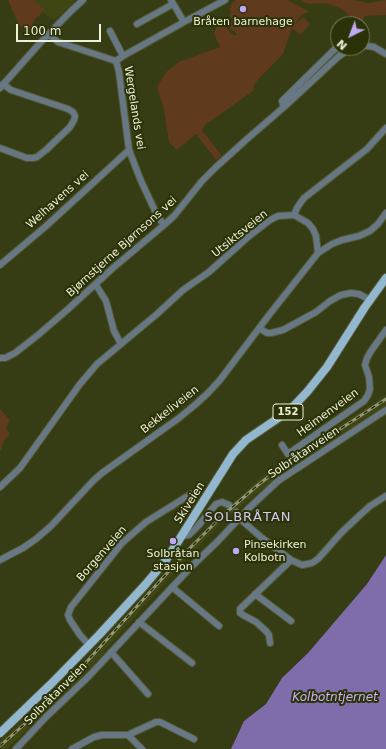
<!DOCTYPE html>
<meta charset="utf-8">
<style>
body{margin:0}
#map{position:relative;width:386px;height:749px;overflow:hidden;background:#363c13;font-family:"DejaVu Sans",sans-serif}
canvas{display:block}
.north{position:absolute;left:330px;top:16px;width:40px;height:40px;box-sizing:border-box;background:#2c3207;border:1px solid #797e5b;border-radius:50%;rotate:222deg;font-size:11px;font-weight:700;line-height:16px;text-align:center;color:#ecf1da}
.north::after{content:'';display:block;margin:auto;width:14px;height:18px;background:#bea9f4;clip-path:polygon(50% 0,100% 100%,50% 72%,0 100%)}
.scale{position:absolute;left:16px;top:24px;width:85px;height:18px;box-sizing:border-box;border:2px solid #ecf1da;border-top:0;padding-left:5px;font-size:12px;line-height:14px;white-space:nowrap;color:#ecf1da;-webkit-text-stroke:3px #2c3207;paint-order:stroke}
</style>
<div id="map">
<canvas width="386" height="749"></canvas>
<div class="north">N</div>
<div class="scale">100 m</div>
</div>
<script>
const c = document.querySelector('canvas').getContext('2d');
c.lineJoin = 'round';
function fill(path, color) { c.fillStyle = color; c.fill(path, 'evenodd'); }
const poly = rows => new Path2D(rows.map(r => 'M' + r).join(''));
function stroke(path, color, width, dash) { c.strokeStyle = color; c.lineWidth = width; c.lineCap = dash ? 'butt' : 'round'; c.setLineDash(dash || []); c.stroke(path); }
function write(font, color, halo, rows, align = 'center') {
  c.font = font + ' "DejaVu Sans",sans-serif'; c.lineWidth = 4; c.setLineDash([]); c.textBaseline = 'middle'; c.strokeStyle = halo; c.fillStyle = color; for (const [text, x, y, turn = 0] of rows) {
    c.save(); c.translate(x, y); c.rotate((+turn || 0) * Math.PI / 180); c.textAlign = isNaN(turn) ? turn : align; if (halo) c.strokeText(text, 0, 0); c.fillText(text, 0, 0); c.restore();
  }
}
const built = poly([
 [8,0,76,0,55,20,51,19,43,12,35,19,28,34,18,23],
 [386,395,386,406,289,469,247,501,231,515,230,517,229,516,214,530,186,560,104,651,104,653,84,675,25,732,6,749,0,749,0,741,46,700,78,669,194,542,224,512,223,511,258,480,282,462]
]);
const green = poly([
 [8,0,33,0,44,9,40,15,35,19,28,34,18,23],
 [236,0,288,0,310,12,301,15,295,25,303,17,310,24,300,35,292,28,291,31,283,54,255,83,253,91,205,125,202,130,222,156,216,160,196,134,177,150,169,142,164,109,157,87,166,72,179,62,220,47,214,34,219,20,234,36,237,34,227,26,233,20,229,15,231,13,230,9,232,3],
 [301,0,353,0,368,3,386,0,386,15,365,16,360,24,358,24,342,9,325,3,310,4,302,2],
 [0,409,10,420,6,428,10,434,4,440,2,446,2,448,0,451]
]);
const water = poly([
 [386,555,386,749,231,749,244,721,266,704,282,678,308,653,367,584]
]);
const minor = poly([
 [171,0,184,22],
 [137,24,173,4],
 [110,31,123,56],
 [48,34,58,42,116,61,119,72,129,150,141,181,157,215,164,225],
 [362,45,374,47,386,54],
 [116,61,123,56,184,22,225,0],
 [0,88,40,43,71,11,83,0],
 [284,107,282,101,338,46],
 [0,148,27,158,33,158,37,157,46,150,70,127,74,120,75,116,73,112,68,109,11,90,3,84],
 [294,215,297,208,301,202,304,198,367,149,386,128],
 [0,265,45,227,129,150],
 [96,285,106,301,114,331,121,344],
 [259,328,267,333,271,333,283,330,316,312,330,301,341,295,351,293,359,294,370,300],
 [0,358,5,358,15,353,38,335,67,310,113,268,164,225,174,216,202,181,215,168,247,139,284,107,338,57,350,48],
 [282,445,288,454,364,401,368,395,370,389,369,377,365,365,367,358,371,351,386,330],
 [0,487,20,468,80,384,97,364,157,314,183,290,209,272,248,237,270,220,278,216,294,215,308,223,313,229,316,236,318,253],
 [236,512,239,518,262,538,291,560,302,565,312,563,318,559,341,533,360,515,370,506,386,496],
 [182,536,189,535,198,526,216,504,222,502,229,505],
 [0,560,23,548,36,539,51,526,93,481,102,473,179,418,196,404,208,393,220,380,269,315,318,253,332,244,342,240,359,236,370,231,378,224,386,213],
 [172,587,219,626],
 [255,594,291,621],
 [139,622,192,663],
 [270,643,269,635,266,631,256,622,243,615,240,613,240,609,291,560],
 [89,645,80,635,70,620,68,615,71,607,122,543,146,522,191,494],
 [111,652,148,694],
 [128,735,156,722,160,722,194,739],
 [16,749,46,717,89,676,192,566,218,541,249,508,278,481,386,410],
 [72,749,94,737,102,735,128,735,142,749]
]);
const major = poly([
 [0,733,51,684,99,635,145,585,166,560,179,540,233,454,246,440,290,410,307,392,327,367,365,307,386,278]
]);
const rail = poly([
 [0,746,36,714,72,678,188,550,222,516,258,485,276,471,386,399]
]);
const markers = [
 [243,9,4,"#bea9f4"],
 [173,541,4,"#bea9f4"],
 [236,551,4,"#bea9f4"]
];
const shields = [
 [288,412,30]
];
const shieldNames = [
 ["152",288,412]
];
const poiNames = [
 ["Bråten barnehage",243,22],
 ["Pinsekirken",244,545,"left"],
 ["Kolbotn",244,558,"left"],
 ["Solbråtan",173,554],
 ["stasjon",173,567]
];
const streetNames = [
 ["Wergelands vei",134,108,81],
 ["Welhavens vei",58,200,-42],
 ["Utsiktsveien",240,234,-39],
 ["Bjørnstjerne Bjørnsons vei",122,247,-42],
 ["Bekkeliveien",170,410,-38],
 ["Heimenveien",328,413,-36],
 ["Solbråtanveien",304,453,-34],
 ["Skiveien",190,503,-58],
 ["Borgenveien",102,554,-49],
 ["Solbråtanveien",56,694,-45]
];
const waterNames = [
 ["Kolbotntjernet",335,698]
];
const quarterNames = [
 ["SOLBRÅTAN",248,518]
];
fill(built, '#3f4614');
fill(green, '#5f3a1d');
fill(water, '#7f6dab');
stroke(minor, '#535933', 8);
stroke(major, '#535933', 10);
stroke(minor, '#677884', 6);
stroke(major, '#93b7cf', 8);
stroke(rail, '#929878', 3);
stroke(rail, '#2c3207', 1.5, [4.5]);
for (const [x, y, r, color] of markers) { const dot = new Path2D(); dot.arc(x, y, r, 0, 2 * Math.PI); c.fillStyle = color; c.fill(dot); stroke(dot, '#2c3207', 1.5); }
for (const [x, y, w] of shields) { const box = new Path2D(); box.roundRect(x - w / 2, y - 8, w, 16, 3); c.fillStyle = '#2c3207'; c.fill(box); stroke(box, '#ecf1da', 1); }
write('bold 10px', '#ecf1da', null, shieldNames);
write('11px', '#ecf1da', '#2c3207', poiNames);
write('11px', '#ecf1da', '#2c3207', streetNames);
write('italic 12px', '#c6b2f8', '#2c3207', waterNames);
c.letterSpacing = '1px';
write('13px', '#d5c9f4', '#2c3207', quarterNames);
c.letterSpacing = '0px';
</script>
